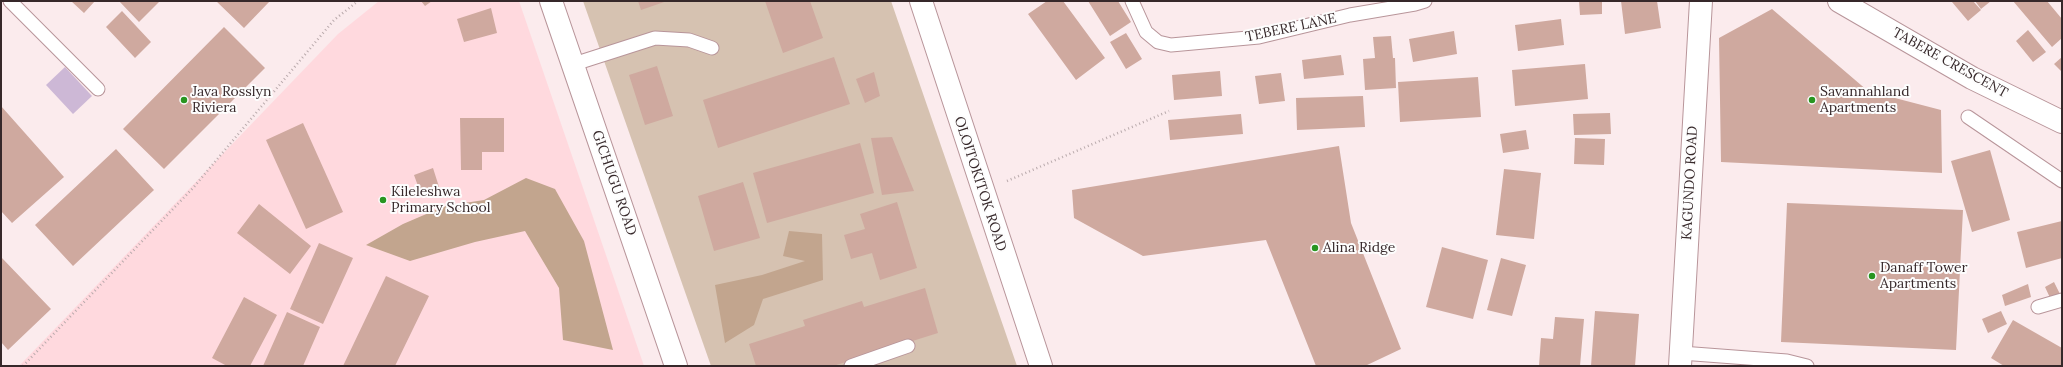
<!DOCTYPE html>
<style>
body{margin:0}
#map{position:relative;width:2063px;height:367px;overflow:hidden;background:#fbebed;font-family:Lora,serif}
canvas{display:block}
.frame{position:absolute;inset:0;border:2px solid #36282a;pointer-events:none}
</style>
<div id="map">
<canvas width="2063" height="367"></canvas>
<div class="frame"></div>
</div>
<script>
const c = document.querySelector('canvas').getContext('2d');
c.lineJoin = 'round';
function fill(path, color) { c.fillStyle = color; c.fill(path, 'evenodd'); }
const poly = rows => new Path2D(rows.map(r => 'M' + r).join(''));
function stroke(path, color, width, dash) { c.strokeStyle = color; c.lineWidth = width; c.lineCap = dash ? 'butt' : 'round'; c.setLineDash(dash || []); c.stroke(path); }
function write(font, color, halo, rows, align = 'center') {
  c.font = font + ' Lora,serif'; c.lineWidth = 4; c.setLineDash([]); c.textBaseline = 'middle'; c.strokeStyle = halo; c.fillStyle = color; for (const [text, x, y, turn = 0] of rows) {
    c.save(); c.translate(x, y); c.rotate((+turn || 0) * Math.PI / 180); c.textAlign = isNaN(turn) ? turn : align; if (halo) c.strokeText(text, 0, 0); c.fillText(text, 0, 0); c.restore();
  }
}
const built = poly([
 [379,1,519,1,644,366,19,366,338,34]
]);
const green = poly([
 [583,1,891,1,1017,366,711,366]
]);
const forest = poly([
 [526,178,555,189,584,241,613,350,563,340,559,288,525,231,475,242,410,261,366,245,403,224,445,206,484,200],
 [789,231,822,234,823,280,763,299,754,325,725,343,715,285,762,275,805,261,783,256]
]);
const water = poly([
 [65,67,92,96,73,114,46,85]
]);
const building = poly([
 [71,1,95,1,84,13],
 [119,1,160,1,139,22],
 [216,1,270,1,244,28],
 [421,1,432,1,425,6],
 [638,1,667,1,641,10],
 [765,1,810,1,823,38,783,53],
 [1047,1,1063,1,1105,58,1076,80,1028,14],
 [1088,1,1118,1,1131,22,1110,36],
 [1579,1,1602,1,1602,14,1580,15],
 [1621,1,1657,1,1661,28,1625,34],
 [1953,1,1973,1,1981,10,1968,21,1952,2],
 [1975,1,1991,1,1981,9],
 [2013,1,2047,1,2062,19,2062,38,2052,47],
 [491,8,497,33,464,42,457,19],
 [1772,9,1868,91,1941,110,1942,173,1721,162,1719,38],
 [122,11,151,42,135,58,106,27],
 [1561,19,1564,45,1518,51,1515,25],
 [224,27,265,68,164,169,123,129],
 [2028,30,2046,52,2033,62,2016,41],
 [1454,31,1457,54,1413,62,1409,39],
 [1126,33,1142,59,1126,69,1110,42],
 [1391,36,1393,58,1395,58,1396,88,1365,90,1363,59,1375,58,1373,37],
 [1341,55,1344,75,1304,79,1302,60],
 [834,57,850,104,718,148,703,100],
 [2062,57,2062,72,2054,64],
 [1585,64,1588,99,1515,106,1512,70],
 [657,66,673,116,645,125,629,75],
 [1220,71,1222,96,1174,100,1172,75],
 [874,72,880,96,865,103,856,79],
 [1281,73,1285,101,1259,104,1255,76],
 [1478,77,1481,117,1400,122,1398,82],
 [1363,96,1365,127,1297,130,1296,98],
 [1,106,64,177,12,223,1,211],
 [1610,113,1611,134,1574,135,1573,114],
 [1241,114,1243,134,1170,140,1168,120],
 [460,118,504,118,504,152,482,152,482,170,461,170],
 [303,123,343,212,306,229,266,140],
 [1526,130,1529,149,1503,153,1500,134],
 [892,137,914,191,882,195,871,138],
 [1575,138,1605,139,1604,165,1574,164],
 [860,143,874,193,767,223,753,173],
 [1339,146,1351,223,1401,349,1365,366,1316,366,1266,240,1143,256,1074,218,1072,190],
 [116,149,154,190,73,266,35,225],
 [1990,150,2010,220,1972,232,1951,161],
 [433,168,440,190,422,197,414,175],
 [1504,169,1541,173,1534,239,1496,235],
 [743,182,760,238,714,251,698,196],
 [897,202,917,268,880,280,872,253,851,259,844,235,865,229,860,214],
 [1787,203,1963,210,1956,350,1781,342],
 [259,204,311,246,290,274,237,233],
 [2062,221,2062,258,2026,268,2017,232],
 [319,243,353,258,323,324,290,309],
 [1442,247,1488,260,1473,319,1426,307],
 [1,257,51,309,8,350,1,342],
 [1501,258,1526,265,1512,316,1487,310],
 [386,276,429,296,395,366,343,366],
 [2054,282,2061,296,2052,302,2045,287],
 [2028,284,2031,297,2005,306,2002,295],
 [925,288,938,333,833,366,756,366,749,344,805,326,803,320,862,301,864,307],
 [244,297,277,315,250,366,227,366,212,358],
 [1595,311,1639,314,1635,366,1591,366],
 [2001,311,2007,324,1988,333,1982,319],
 [287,312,320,327,303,366,263,366],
 [1555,317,1584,319,1580,366,1539,366,1541,338,1553,339],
 [2013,320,2062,348,2062,366,2004,366,1991,358]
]);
const path = poly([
 [1007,181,1169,111],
 [23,366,193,188,334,20,358,1]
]);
const service = poly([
 [10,1,98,89],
 [1132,1,1146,32,1158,42,1171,45,1259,37,1350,15,1415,4,1425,1],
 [574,64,655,38,689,40,712,48],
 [1968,117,2062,181],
 [2038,307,2062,300],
 [1681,353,1787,361,1807,366],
 [851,366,908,346]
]);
const minor = poly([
 [551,1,676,366],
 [1839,1,1972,78,2062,122],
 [1680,366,1701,1]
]);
const secondary = poly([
 [921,1,1041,366]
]);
const markers = [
 [184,100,4,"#289520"],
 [1812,100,4,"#289520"],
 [383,200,4,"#289520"],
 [1315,248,4,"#289520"],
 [1872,276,4,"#289520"]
];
const streetNames = [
 ["TEBERE LANE",1291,28,-12],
 ["TABERE CRESCENT",1950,63,29],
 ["GICHUGU ROAD",614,183,71],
 ["KAGUNDO ROAD",1690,183,-87],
 ["OLOITOKITOK ROAD",980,184,72]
];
const poiNames = [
 ["Java Rosslyn",192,92],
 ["Riviera",192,108],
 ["Savannahland",1820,92],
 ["Apartments",1820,108],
 ["Kileleshwa",391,192],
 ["Primary School",391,208],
 ["Alina Ridge",1323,248],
 ["Danaff Tower",1880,268],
 ["Apartments",1880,284]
];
fill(built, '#ffd9de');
fill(green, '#d6c2b1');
fill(forest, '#c2a58e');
fill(water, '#cdb8d6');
fill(building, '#cfa99f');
stroke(service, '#b8959a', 15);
stroke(minor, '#b8959a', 24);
stroke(secondary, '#b8959a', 24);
stroke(path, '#b9aaac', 2.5, [1, 3]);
stroke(service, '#fff', 13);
stroke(minor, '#fff', 22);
stroke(secondary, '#fff', 22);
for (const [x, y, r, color] of markers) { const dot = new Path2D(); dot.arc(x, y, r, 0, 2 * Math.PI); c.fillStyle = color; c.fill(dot); stroke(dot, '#fdfdfd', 1.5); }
write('14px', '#36282a', '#fdfdfd', streetNames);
write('14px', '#36282a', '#fdfdfd', poiNames, 'left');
</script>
